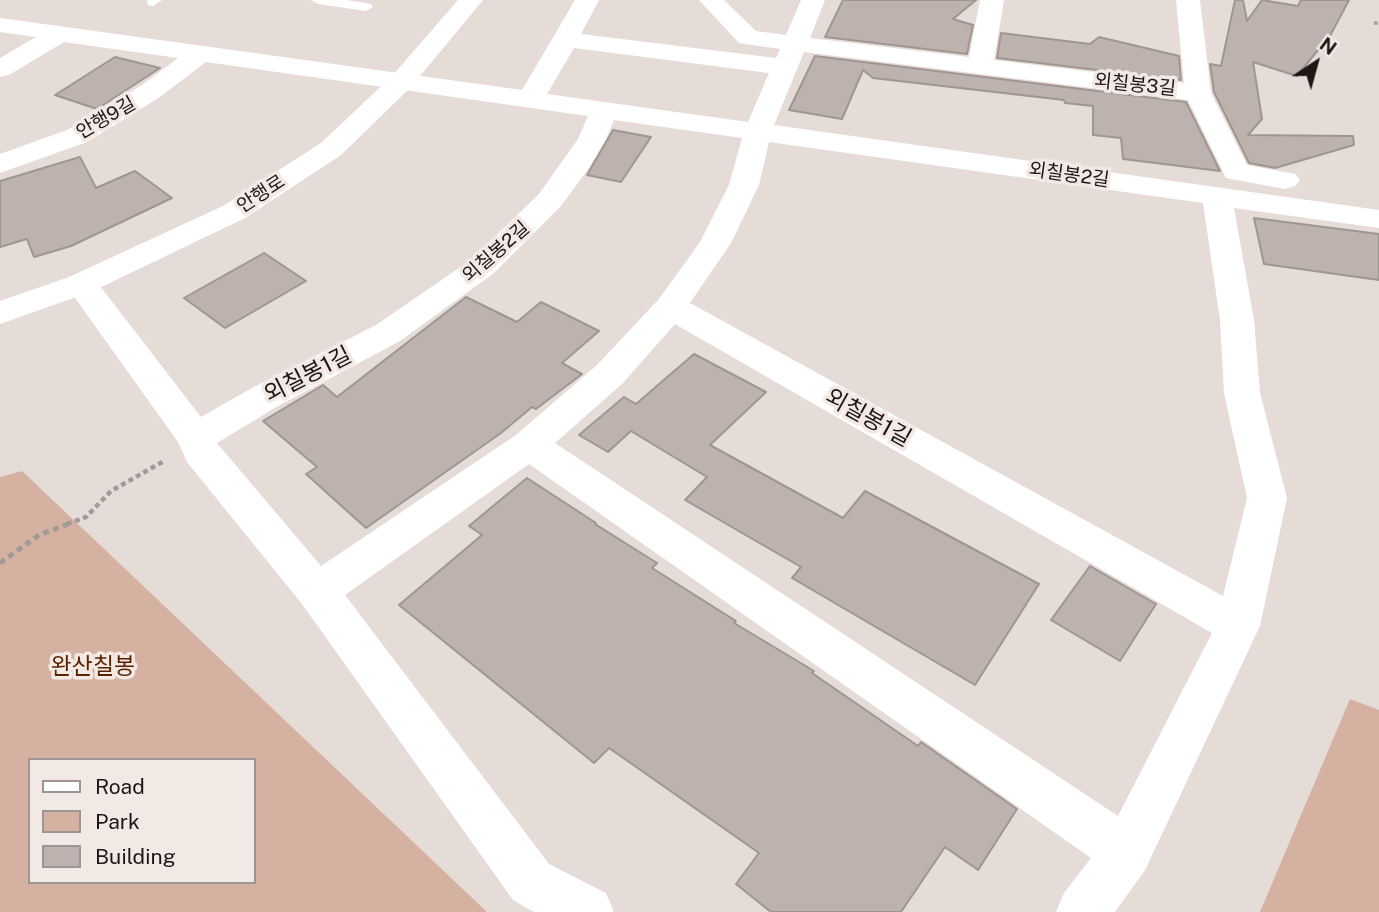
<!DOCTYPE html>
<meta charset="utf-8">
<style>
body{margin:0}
#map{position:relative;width:1379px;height:912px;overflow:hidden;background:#e6dcd7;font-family:"Public Sans",sans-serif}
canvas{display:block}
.legend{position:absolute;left:28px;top:758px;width:228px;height:126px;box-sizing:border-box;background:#f3e9e4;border:2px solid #9c9591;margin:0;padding:9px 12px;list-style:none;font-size:21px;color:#1a1715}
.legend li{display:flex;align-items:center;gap:14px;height:35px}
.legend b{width:35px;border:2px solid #9c9591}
.north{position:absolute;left:1281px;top:28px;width:70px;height:70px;-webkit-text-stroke:5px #f3e9e4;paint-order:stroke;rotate:36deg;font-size:19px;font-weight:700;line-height:28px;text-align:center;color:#1a1715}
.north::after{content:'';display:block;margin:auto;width:24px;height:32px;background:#1a1715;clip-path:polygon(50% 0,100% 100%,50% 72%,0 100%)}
</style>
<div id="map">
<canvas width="1379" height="912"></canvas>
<ul class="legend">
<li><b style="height:9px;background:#fff"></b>Road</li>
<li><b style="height:19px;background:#d4b1a1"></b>Park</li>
<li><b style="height:19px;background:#bdb2ae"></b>Building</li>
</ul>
<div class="north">N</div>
</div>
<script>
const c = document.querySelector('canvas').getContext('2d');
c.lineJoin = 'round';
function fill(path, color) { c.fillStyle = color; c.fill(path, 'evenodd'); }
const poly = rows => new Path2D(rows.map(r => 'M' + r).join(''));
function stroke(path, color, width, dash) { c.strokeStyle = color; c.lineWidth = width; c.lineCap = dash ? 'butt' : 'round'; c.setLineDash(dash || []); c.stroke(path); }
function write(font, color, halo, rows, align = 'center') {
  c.font = font + ' "Public Sans","Noto Sans KR",sans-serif'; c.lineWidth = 7; c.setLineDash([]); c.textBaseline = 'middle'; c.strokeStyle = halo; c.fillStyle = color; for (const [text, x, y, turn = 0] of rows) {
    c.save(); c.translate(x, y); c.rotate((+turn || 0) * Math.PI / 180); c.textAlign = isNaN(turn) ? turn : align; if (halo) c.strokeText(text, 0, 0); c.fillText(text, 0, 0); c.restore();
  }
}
const green = poly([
 [22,471,487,912,0,912,0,477],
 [30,760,254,760,254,882,30,882],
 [1350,699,1379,710,1379,912,1260,912]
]);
const building = poly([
 [843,0,976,0,953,19,973,25,967,54,825,37,843,0],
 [1235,0,1243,0,1247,21,1262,0,1298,6,1301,0,1349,0,1330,36,1332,52,1318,50,1297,76,1253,62,1262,119,1248,135,1353,136,1354,145,1275,168,1249,163,1214,92,1210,64,1221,66,1235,0],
 [1001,33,1090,44,1099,37,1179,56,1181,80,997,58,1001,33],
 [815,56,1186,102,1220,171,1123,159,1121,138,1093,135,1093,106,1065,103,1064,100,873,78,863,70,842,119,789,110,815,56],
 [115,57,160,68,97,109,55,95,115,57],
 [613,130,651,137,621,182,587,175,613,130],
 [80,157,96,188,135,171,172,198,71,246,34,257,27,239,0,247,0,181,80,157],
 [1254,218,1379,234,1379,280,1264,264,1254,218],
 [264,253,306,281,225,328,184,298,264,253],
 [466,297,517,322,541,302,599,331,562,363,582,374,536,409,532,407,501,433,366,528,306,474,317,467,263,421,323,385,337,397,466,297],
 [694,354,766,392,710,445,843,518,865,491,1039,584,975,685,792,578,801,567,685,500,707,477,631,431,608,452,579,435,624,397,636,404,694,354],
 [527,478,596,523,595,524,657,563,652,568,736,621,734,623,814,671,812,673,918,746,921,742,1017,809,978,870,945,847,901,912,771,912,736,884,759,853,609,748,594,763,399,605,482,535,469,526,527,478],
 [1090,566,1156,604,1120,661,1051,620,1090,566]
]);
const pathFar2 = poly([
 [1374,23,1379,23]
]);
const pathFar1 = poly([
 [67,524,86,517,111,491,164,461]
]);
const path = poly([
 [0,563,39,535,71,523]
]);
const lane = poly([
 [147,0,162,0,153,6,148,5,147,0],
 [311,0,347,0,371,4,373,7,366,11,318,4,311,0]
]);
const street = poly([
 [575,0,599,0,581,34,776,58,780,49,739,43,699,0,724,0,756,31,786,35,801,0,825,0,810,38,969,57,980,0,1004,0,994,60,1184,83,1176,0,1200,0,1211,93,1247,165,1295,174,1300,180,1295,186,1285,189,1226,178,1188,100,804,52,774,125,1379,210,1379,228,1234,208,1254,320,1260,393,1287,498,1260,626,1145,870,1115,912,1056,912,1064,893,1091,858,529,464,345,595,549,864,606,893,614,912,534,912,513,900,302,604,187,462,178,442,65,284,69,277,81,274,93,277,201,417,252,388,376,325,472,259,539,194,578,139,588,116,206,62,160,97,87,142,0,173,0,154,67,130,142,85,178,58,64,42,9,75,0,77,0,58,36,37,0,32,0,18,522,90,575,0],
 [574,48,769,73,748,122,547,94,574,48],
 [614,120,742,138,729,185,700,242,659,299,597,365,516,435,321,566,217,443,278,406,400,341,494,273,561,206,589,168,606,139,614,120],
 [769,142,1203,203,1220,320,1224,393,1247,498,1223,596,690,303,731,243,759,185,769,142],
 [675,324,1212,633,1118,816,555,443,623,383,675,324]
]);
const secondary = poly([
 [458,0,483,0,411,87,341,155,245,218,93,291,0,324,0,301,69,277,223,206,321,143,393,75,458,0]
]);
const farStreetnames = [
 ["외칠봉3길",1135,85,6],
 ["안행9길",106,118,-30],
 ["외칠봉2길",1069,175,8],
 ["안행로",261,194,-33],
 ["외칠봉2길",496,252,-41]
];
const streetNames = [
 ["외칠봉1길",308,375,-27],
 ["외칠봉1길",868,418,29]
];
const parkNames = [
 ["완산칠봉",93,667]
];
fill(green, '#d4b1a1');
fill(building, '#bdb2ae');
stroke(building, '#9f9591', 2);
stroke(pathFar2, '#a29a96', 3.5, [3.5, 2.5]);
stroke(pathFar1, '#a29a96', 4.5, [5, 3.5]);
stroke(path, '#a29a96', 5, [6, 4.5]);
fill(lane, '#fff');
fill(street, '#fff');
fill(secondary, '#fff');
write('19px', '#1a1715', '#f3e9e4', farStreetnames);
write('23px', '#1a1715', '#f3e9e4', streetNames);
write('23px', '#5b2200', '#f3e9e4', parkNames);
</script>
